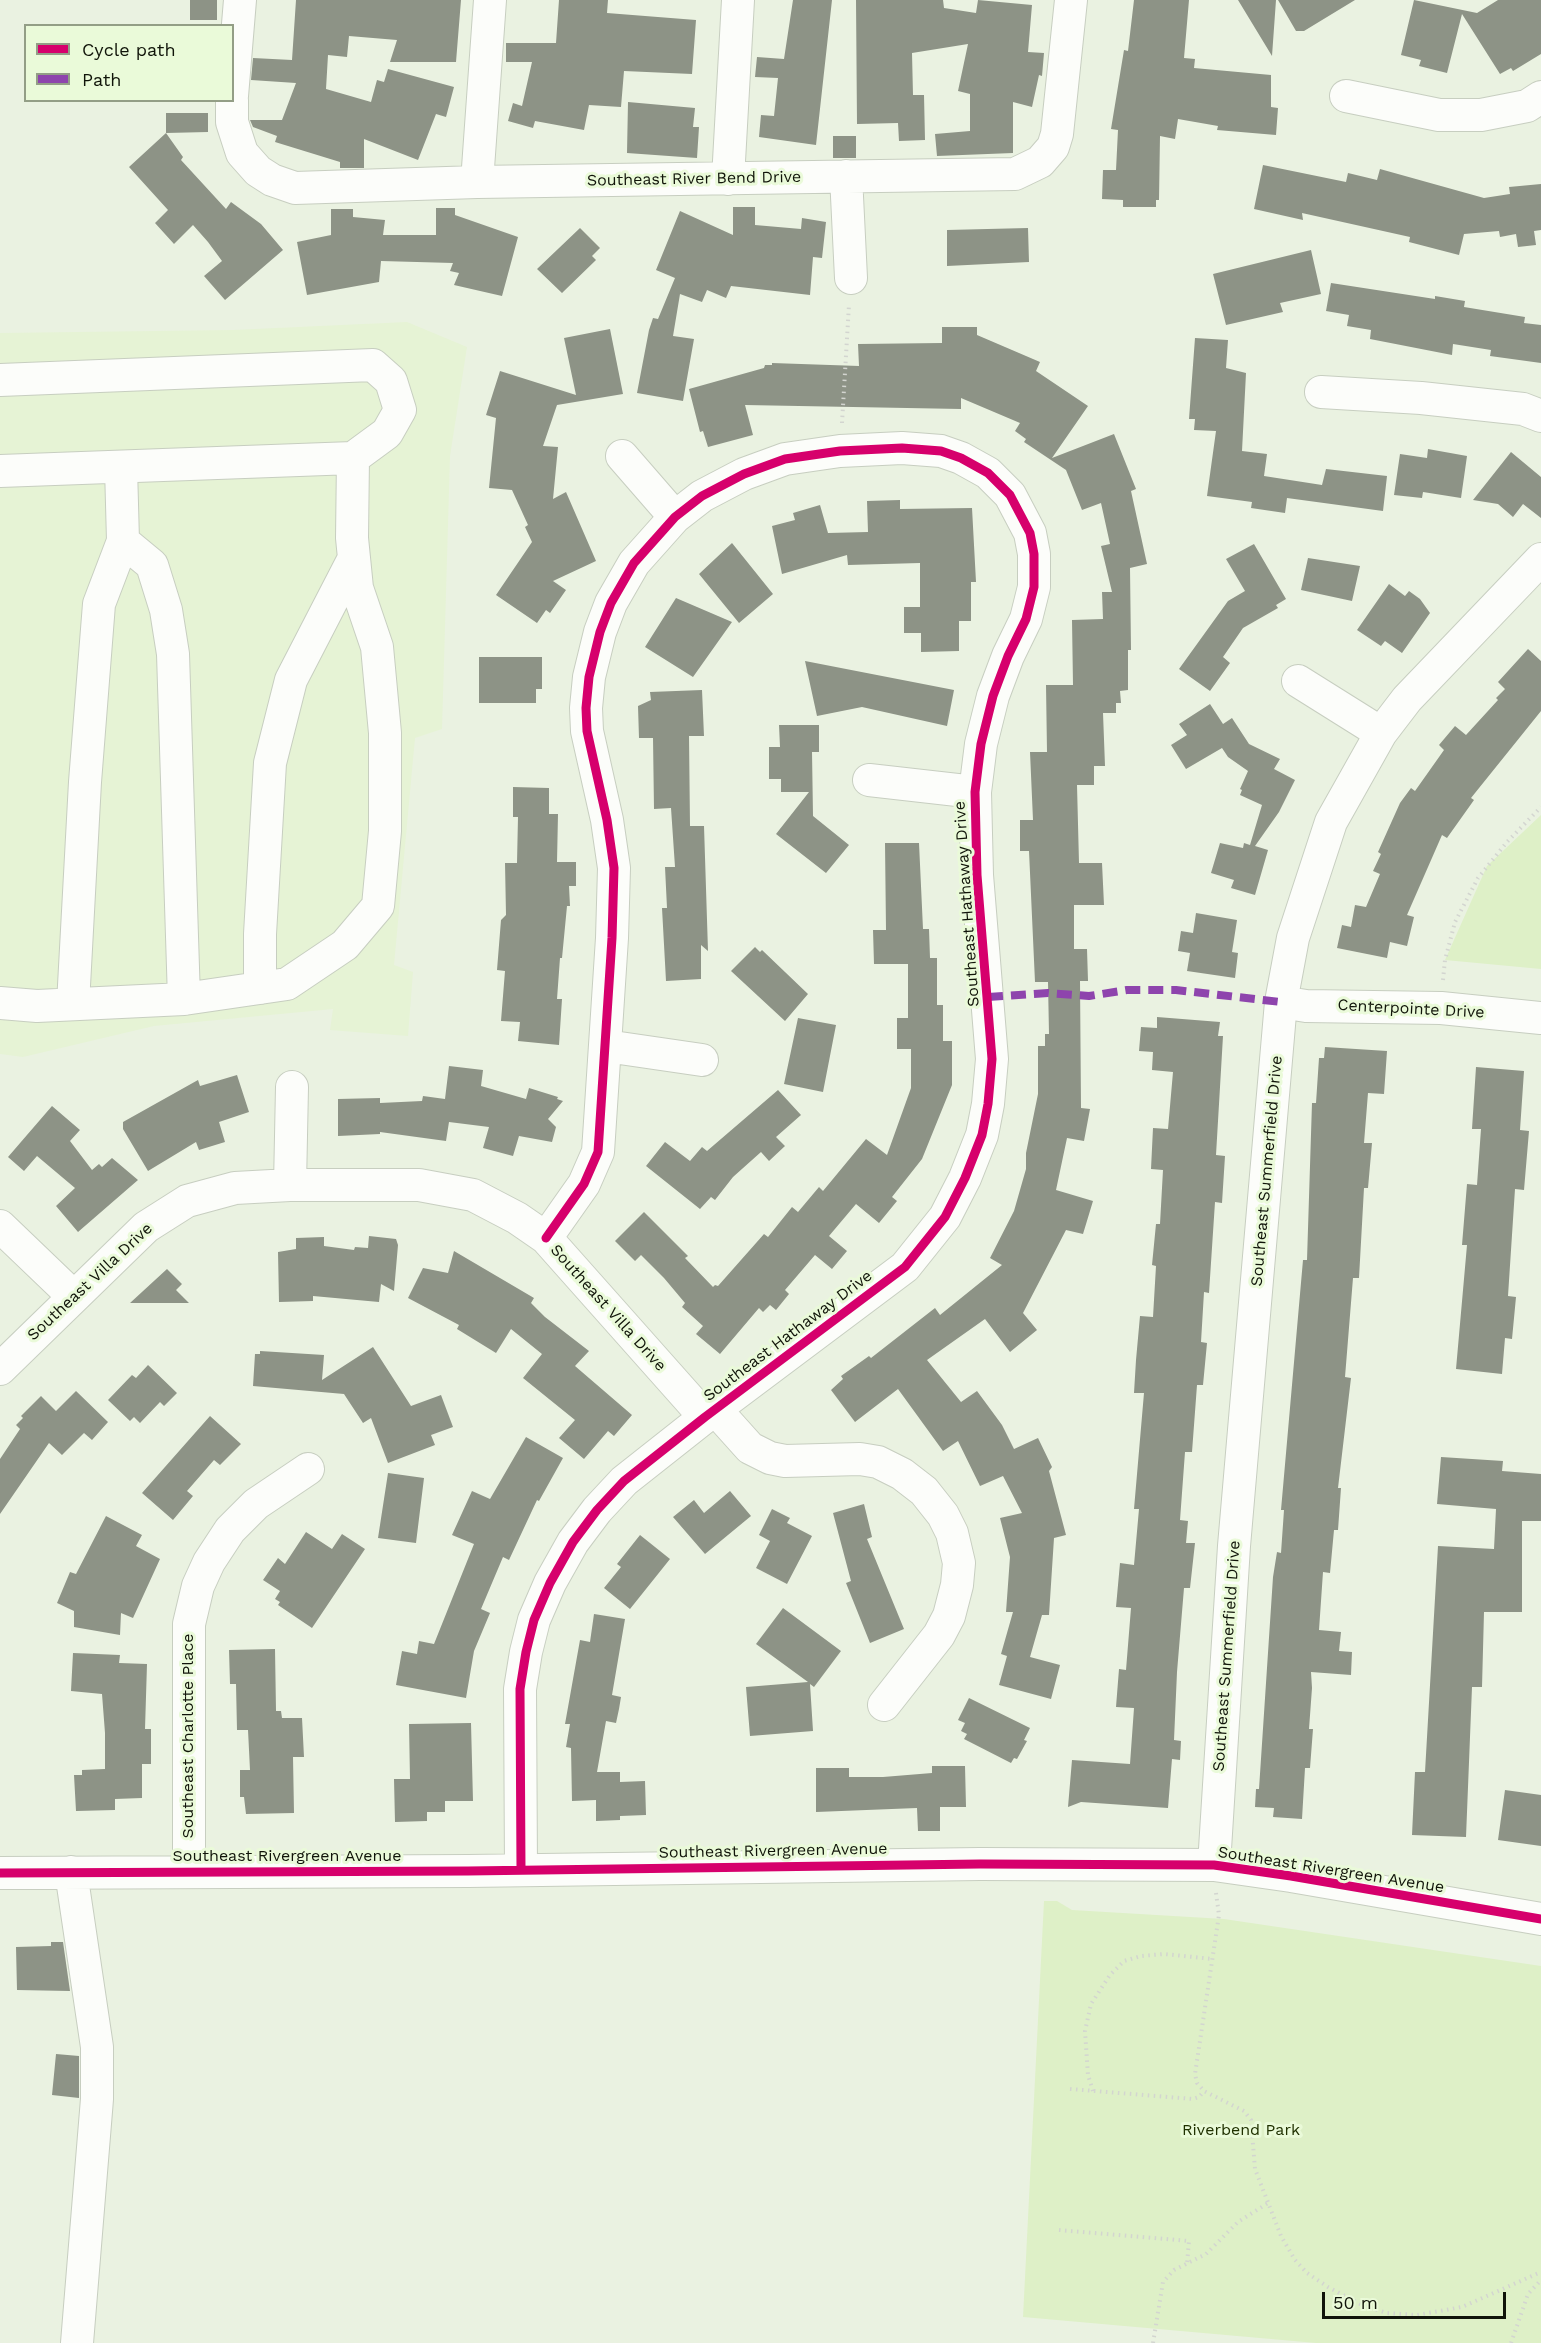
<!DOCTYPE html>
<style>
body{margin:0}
#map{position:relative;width:1541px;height:2343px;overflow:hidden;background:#eaf2e1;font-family:"Work Sans",sans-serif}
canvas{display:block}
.legend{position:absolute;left:24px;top:24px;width:210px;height:78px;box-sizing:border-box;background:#eafad9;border:2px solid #939e86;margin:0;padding:8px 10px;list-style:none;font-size:18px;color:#101409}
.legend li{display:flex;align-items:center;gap:12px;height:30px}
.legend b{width:30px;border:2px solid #939e86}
.scale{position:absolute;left:1322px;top:2292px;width:184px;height:27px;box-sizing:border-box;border:3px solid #101409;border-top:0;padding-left:8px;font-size:18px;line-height:21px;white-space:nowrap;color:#101409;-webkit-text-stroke:4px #eafad9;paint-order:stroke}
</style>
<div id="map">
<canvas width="1541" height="2343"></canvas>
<ul class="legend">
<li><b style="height:8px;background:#d6006c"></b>Cycle path</li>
<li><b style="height:8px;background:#8e44ad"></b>Path</li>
</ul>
<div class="scale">50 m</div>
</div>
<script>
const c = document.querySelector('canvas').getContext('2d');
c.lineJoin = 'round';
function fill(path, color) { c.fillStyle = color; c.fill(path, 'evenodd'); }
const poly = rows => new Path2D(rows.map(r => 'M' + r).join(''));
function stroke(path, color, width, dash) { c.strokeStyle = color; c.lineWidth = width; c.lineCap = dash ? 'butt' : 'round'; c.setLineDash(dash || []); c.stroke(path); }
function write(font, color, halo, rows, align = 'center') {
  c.font = font + ' "Work Sans",sans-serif'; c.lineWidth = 6; c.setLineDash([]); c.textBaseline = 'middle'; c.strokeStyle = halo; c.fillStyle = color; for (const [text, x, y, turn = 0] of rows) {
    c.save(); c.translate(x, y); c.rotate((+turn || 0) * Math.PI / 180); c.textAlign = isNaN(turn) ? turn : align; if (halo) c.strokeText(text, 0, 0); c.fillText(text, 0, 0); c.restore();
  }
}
const built = poly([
 [407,322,467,347,450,456,442,729,415,738,394,965,413,972,408,1036,330,1030,333,1009,154,1026,23,1057,0,1054,0,333,233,330]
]);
const green = poly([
 [1541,815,1541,969,1445,960,1487,866],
 [1044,1901,1057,1901,1072,1910,1224,1919,1541,1966,1541,2343,1316,2343,1023,2317]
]);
const building = poly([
 [190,0,217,0,217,20,190,20],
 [296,0,461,0,456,62,390,62,397,40,349,36,347,57,328,55,326,89,371,102,377,80,384,82,388,69,454,87,446,117,436,114,418,160,364,139,364,168,340,168,340,162,275,142,277,136,253,127,250,120,282,120,296,83,251,80,253,58,292,60],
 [559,0,608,0,607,13,696,20,692,74,624,71,621,107,589,105,584,130,535,121,533,128,508,121,513,103,522,106,532,62,506,62,506,43,556,43],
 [793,0,832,0,816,145,759,137,761,115,774,116,778,78,755,77,757,57,784,59],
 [856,0,943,0,944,8,976,13,978,0,1032,5,1028,52,1044,53,1042,76,1039,75,1032,107,1013,102,1013,153,937,156,935,134,970,131,970,94,958,91,968,44,912,53,913,95,924,95,925,140,899,141,898,123,857,124],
 [1134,0,1189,0,1184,58,1195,59,1194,68,1271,75,1271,107,1278,108,1276,135,1217,130,1218,126,1178,119,1175,139,1160,136,1159,200,1156,200,1156,207,1123,207,1123,200,1102,199,1103,170,1116,170,1118,130,1111,129,1124,50,1128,51],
 [1238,0,1276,0,1272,56],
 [1278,0,1355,0,1304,31,1296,31],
 [1414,0,1477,13,1498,0,1541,0,1541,54,1513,71,1511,68,1500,74,1462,14,1447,73,1419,66,1421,60,1401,55],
 [628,102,695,108,693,127,699,127,697,158,627,153],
 [166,113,208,113,208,132,166,133,183,157,181,160,226,209,231,202,261,224,283,250,225,300,204,276,222,261,208,242,193,225,174,244,155,223,168,210,129,167,166,133],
 [833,136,856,136,856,158,833,158],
 [1263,165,1346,182,1348,173,1377,180,1380,169,1484,198,1510,194,1509,187,1541,184,1541,230,1534,231,1536,245,1518,247,1516,234,1500,237,1499,231,1464,234,1459,255,1409,242,1410,237,1302,213,1303,220,1254,209],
 [733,207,755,207,755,225,801,229,802,218,826,222,822,258,813,257,810,295,731,286,726,298,707,290,702,302,680,294,673,336,694,339,683,401,637,393,649,330,653,318,658,319,675,278,656,270,680,211,733,235],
 [436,208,455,208,455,215,518,237,502,296,454,285,459,273,450,271,453,263,381,261,379,282,307,295,297,242,331,235,331,209,353,209,353,217,385,220,383,235,436,235],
 [580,228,600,248,592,256,596,260,562,293,537,269],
 [1028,228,1029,262,947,266,947,230],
 [1311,250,1321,294,1280,303,1283,312,1226,325,1213,274],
 [1331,283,1435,299,1435,296,1465,301,1464,307,1525,317,1524,323,1541,325,1541,363,1490,356,1491,350,1453,344,1452,355,1370,339,1371,330,1347,326,1349,315,1326,311],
 [942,327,977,327,977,335,1040,362,1036,371,1088,406,1052,458,1114,434,1136,489,1131,491,1147,564,1130,568,1131,650,1128,650,1128,690,1120,691,1121,703,1116,703,1116,713,1103,713,1105,766,1094,766,1094,785,1077,785,1079,863,1102,863,1104,905,1074,905,1074,949,1087,949,1088,981,1080,981,1081,1108,1090,1109,1084,1141,1067,1138,1056,1190,1093,1201,1083,1234,1066,1230,1023,1313,1037,1330,1010,1352,985,1319,927,1360,961,1402,977,1391,1002,1425,1014,1449,1038,1438,1052,1467,1049,1471,1066,1535,1054,1538,1049,1615,1042,1615,1030,1657,1060,1665,1051,1699,999,1685,1007,1656,1001,1654,1013,1612,1006,1612,1010,1557,1000,1518,1022,1513,1003,1476,980,1486,958,1441,943,1451,898,1389,855,1422,831,1390,843,1379,841,1376,869,1356,871,1358,935,1308,940,1315,1002,1265,990,1258,1014,1211,1026,1169,1026,1153,1038,1094,1038,1046,1045,1046,1045,1034,1049,1034,1048,982,1035,982,1029,851,1020,851,1020,820,1033,820,1030,752,1047,752,1046,685,1073,685,1072,620,1103,619,1102,592,1112,592,1101,546,1110,544,1101,503,1082,510,1066,470,1024,442,1026,439,1015,431,1020,423,961,398,961,409,745,405,753,435,708,447,703,431,700,432,689,389,764,368,765,365,772,365,772,363,859,366,858,344,942,343],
 [610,329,623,394,557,405,543,446,558,447,553,499,566,492,596,561,553,581,566,590,550,613,546,610,537,623,496,595,532,542,525,527,528,525,512,490,489,488,496,418,486,415,500,371,576,395,564,338],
 [1195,338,1228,340,1226,368,1246,373,1242,451,1267,454,1264,476,1322,485,1326,469,1387,476,1383,511,1287,498,1285,513,1251,508,1252,502,1207,496,1216,431,1194,430,1195,419,1189,419],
 [1428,449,1467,456,1461,498,1423,492,1422,498,1394,495,1400,454,1427,458],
 [1511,452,1541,477,1541,518,1523,504,1513,517,1498,504,1473,500],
 [900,500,900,509,972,508,976,582,971,582,971,621,959,621,959,651,921,652,921,633,904,633,904,607,920,607,920,563,848,565,847,555,782,574,772,526,795,520,793,513,820,505,828,533,868,532,867,501],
 [732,543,773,594,739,623,699,574],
 [1254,544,1286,599,1276,605,1278,608,1243,628,1223,657,1230,663,1210,691,1179,669,1228,601,1245,591,1226,559],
 [1308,558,1360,566,1352,601,1301,590],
 [1389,584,1405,596,1409,591,1420,599,1430,613,1402,653,1385,641,1381,646,1357,630],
 [676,598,732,622,693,677,645,647],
 [1528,649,1541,661,1541,711,1471,798,1474,800,1447,838,1442,835,1407,915,1414,917,1407,946,1390,942,1387,958,1337,948,1342,925,1351,927,1355,905,1366,907,1380,874,1373,871,1381,854,1378,852,1400,803,1411,788,1415,791,1444,750,1439,745,1455,726,1466,735,1498,700,1496,698,1505,689,1498,682],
 [479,657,542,657,542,689,536,689,536,703,479,703],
 [805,661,954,690,947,726,862,707,817,716],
 [702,690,704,736,689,736,690,826,704,826,708,951,701,945,701,979,666,981,662,908,667,908,665,867,675,867,671,808,654,809,653,738,639,738,638,706,651,700,650,692],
 [1210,704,1223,724,1232,718,1249,744,1280,759,1274,769,1295,780,1279,812,1255,846,1268,850,1255,895,1231,888,1234,880,1211,873,1220,843,1243,848,1244,843,1250,845,1262,805,1240,795,1242,790,1240,789,1248,771,1228,757,1222,748,1186,769,1171,745,1187,735,1179,724],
 [779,725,819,725,819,752,812,752,813,816,849,845,826,873,776,834,809,792,781,792,781,779,769,779,769,747,780,747],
 [513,787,549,788,549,814,558,814,557,862,576,862,576,886,569,886,570,906,567,906,562,958,560,958,557,999,562,999,559,1045,518,1041,520,1022,501,1021,505,971,497,970,501,920,506,915,505,863,517,863,518,817,513,817],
 [885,843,919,843,923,929,929,929,930,958,937,958,937,1005,943,1005,943,1041,952,1041,952,1085,922,1159,892,1197,897,1201,879,1223,856,1204,829,1236,847,1251,832,1269,815,1255,785,1290,789,1294,776,1310,770,1305,763,1312,759,1308,720,1354,696,1334,703,1326,682,1307,685,1303,664,1278,641,1255,635,1261,615,1241,644,1212,688,1256,685,1258,713,1287,715,1285,718,1286,764,1234,768,1237,792,1207,798,1212,819,1187,823,1191,866,1139,887,1155,911,1088,911,1049,897,1049,897,1018,908,1018,908,964,874,964,873,930,886,930],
 [1196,913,1237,920,1232,952,1238,953,1235,978,1187,971,1190,953,1178,951,1181,931,1193,933],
 [755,947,760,952,762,950,808,994,785,1021,731,971],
 [1157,1017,1220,1022,1218,1036,1223,1036,1216,1155,1225,1156,1222,1203,1215,1202,1209,1293,1204,1292,1201,1342,1207,1343,1203,1385,1197,1385,1192,1452,1185,1452,1180,1520,1188,1521,1186,1543,1195,1543,1190,1588,1184,1588,1177,1672,1174,1740,1181,1741,1180,1760,1172,1759,1168,1808,1081,1802,1068,1807,1072,1760,1130,1764,1134,1708,1116,1707,1119,1669,1126,1670,1131,1608,1116,1607,1120,1563,1134,1565,1139,1509,1134,1509,1144,1393,1134,1393,1136,1360,1140,1316,1153,1317,1156,1266,1152,1265,1156,1224,1160,1224,1163,1170,1151,1169,1153,1128,1168,1129,1173,1072,1152,1070,1153,1052,1139,1051,1141,1027,1157,1028],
 [798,1018,836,1025,823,1092,784,1084],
 [1325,1047,1387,1051,1384,1094,1368,1093,1364,1143,1372,1143,1368,1188,1364,1188,1359,1278,1353,1278,1345,1377,1351,1378,1338,1488,1341,1488,1338,1530,1334,1530,1330,1573,1323,1572,1319,1630,1341,1632,1339,1651,1352,1652,1351,1675,1311,1672,1312,1688,1309,1729,1313,1729,1310,1768,1305,1768,1302,1819,1273,1817,1274,1808,1255,1807,1256,1789,1259,1789,1273,1577,1277,1552,1281,1553,1284,1510,1281,1510,1303,1260,1307,1260,1312,1103,1316,1103,1319,1058,1324,1058],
 [449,1066,483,1070,481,1086,526,1099,529,1088,558,1097,557,1099,563,1101,548,1119,556,1127,552,1142,519,1136,513,1156,483,1148,489,1127,449,1122,446,1141,380,1132,380,1134,338,1136,338,1099,380,1098,380,1103,422,1101,423,1096,445,1099],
 [1476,1067,1524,1071,1520,1130,1529,1131,1524,1190,1515,1189,1508,1296,1516,1297,1512,1339,1505,1338,1502,1374,1456,1369,1467,1245,1462,1245,1467,1184,1477,1185,1481,1129,1472,1129],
 [237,1075,249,1112,219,1122,225,1142,199,1150,196,1142,148,1171,123,1129,123,1122,198,1080,200,1086],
 [778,1090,801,1115,776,1137,785,1146,769,1161,761,1152,733,1177,715,1200,711,1197,700,1209,646,1166,665,1142,690,1161,702,1147,707,1151],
 [52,1106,80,1130,70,1141,92,1170,99,1164,102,1167,112,1158,138,1180,78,1232,56,1206,75,1188,37,1156,24,1171,8,1157],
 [369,1236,396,1239,398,1245,394,1291,381,1284,379,1302,313,1296,313,1301,279,1302,278,1252,296,1249,296,1238,324,1237,324,1246,354,1250,355,1247,368,1248],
 [454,1251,534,1298,531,1303,545,1317,589,1351,575,1366,632,1415,614,1436,608,1431,584,1459,559,1438,575,1420,523,1378,542,1354,511,1329,496,1353,457,1329,459,1325,408,1298,423,1268,448,1273],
 [167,1269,182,1284,176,1290,189,1303,130,1303],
 [373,1347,411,1406,441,1395,453,1427,431,1435,435,1445,388,1463,371,1418,363,1423,344,1394,253,1386,255,1354,260,1354,260,1351,324,1355,322,1380],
 [148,1365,177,1393,164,1406,160,1402,140,1423,134,1417,130,1421,108,1400,132,1375,136,1378],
 [76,1391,108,1422,92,1440,84,1433,62,1455,49,1443,0,1514,0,1459,20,1429,16,1425,23,1418,21,1416,41,1396,56,1411],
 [210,1416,241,1444,220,1465,214,1460,187,1491,193,1496,173,1520,142,1493],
 [526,1437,563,1458,539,1501,537,1500,509,1560,503,1557,481,1609,490,1613,474,1651,466,1698,396,1685,402,1651,417,1654,419,1641,434,1644,474,1544,452,1535,472,1491,490,1499],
 [1441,1457,1503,1461,1502,1471,1541,1474,1541,1521,1522,1521,1522,1612,1484,1612,1482,1687,1472,1687,1466,1837,1412,1835,1415,1772,1425,1772,1438,1546,1494,1549,1496,1509,1437,1504],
 [388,1473,424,1478,416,1543,378,1538],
 [730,1491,751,1516,705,1554,673,1517,694,1500,704,1513],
 [864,1504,872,1537,867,1539,904,1629,870,1643,846,1583,851,1581,833,1513],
 [772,1509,790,1518,787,1523,812,1536,787,1584,756,1568,770,1541,759,1535],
 [106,1516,142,1535,136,1546,160,1559,133,1618,121,1613,120,1635,74,1627,74,1611,57,1603,70,1572,76,1574],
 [306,1532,332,1549,342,1534,365,1549,312,1628,278,1605,280,1602,275,1599,280,1591,263,1580,278,1558,285,1564],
 [640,1535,670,1559,630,1609,604,1588,621,1567,617,1564],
 [783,1608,841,1651,814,1687,810,1684,813,1731,750,1736,746,1687,808,1682,756,1644],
 [594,1614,625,1619,612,1695,621,1697,619,1709,616,1723,606,1721,597,1772,620,1772,620,1782,645,1781,646,1815,620,1816,620,1820,596,1821,596,1800,572,1801,571,1748,566,1747,570,1724,565,1724,580,1640,590,1642],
 [275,1649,276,1711,281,1711,282,1718,302,1718,304,1757,293,1757,294,1813,246,1814,244,1797,240,1797,240,1770,250,1770,248,1730,237,1730,236,1684,230,1684,229,1650],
 [73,1653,120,1655,119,1663,147,1664,145,1729,151,1729,151,1764,142,1764,142,1798,115,1799,115,1810,76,1811,74,1775,82,1775,82,1770,105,1769,105,1733,102,1694,71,1691],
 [969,1698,1030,1728,1024,1740,1027,1741,1017,1759,1014,1758,1011,1763,964,1739,967,1734,961,1731,965,1723,958,1720],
 [471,1723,473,1801,445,1801,445,1812,427,1812,427,1821,395,1822,394,1779,410,1779,409,1724],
 [932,1766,965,1766,966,1807,940,1807,940,1831,918,1831,917,1808,816,1812,816,1768,849,1768,849,1777,883,1777,932,1773],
 [1505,1790,1541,1795,1541,1846,1498,1840],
 [51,1942,63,1942,70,1991,17,1990,16,1947,51,1946],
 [56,2054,79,2056,79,2098,52,2095]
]);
const path = poly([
 [842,423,849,305],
 [1443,980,1445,960,1455,922,1478,878,1507,842,1541,807],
 [1216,1893,1219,1915,1195,2074,1197,2083,1204,2091,1244,2111,1251,2120,1255,2169,1281,2236,1295,2260,1307,2273,1328,2287,1364,2306,1387,2313,1417,2315,1462,2307,1541,2272],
 [1070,2089,1193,2099,1199,2097,1204,2091],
 [1093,2091,1088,2075,1085,2031,1091,2004,1110,1975,1124,1961,1141,1956,1164,1954,1213,1959],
 [1059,2230,1189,2241,1187,2264],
 [1153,2343,1163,2282,1174,2270,1206,2254,1238,2222,1268,2203],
 [1511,2343,1528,2294,1541,2280]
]);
const minor = poly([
 [232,96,240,0],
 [1346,96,1439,115,1481,115,1527,106,1541,97],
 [232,100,232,122,242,153,258,171,272,180,295,188,477,182,1015,174,1040,162,1053,147,1057,134,1071,0],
 [846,176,851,278],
 [728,179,738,0],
 [477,182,490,0],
 [0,380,373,365,391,381,400,410,387,433,353,458,352,538,357,588,377,647,385,733,385,831,378,906,345,945,287,984,184,999,37,1006,0,1003],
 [1321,392,1421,398,1523,409,1541,416],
 [622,456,675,517],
 [0,471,353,458],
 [123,541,152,565,166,610,173,654,184,999],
 [1298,681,1381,733],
 [869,780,975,792],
 [260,988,260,934,270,763,291,680,354,558],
 [1281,1002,1306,1006,1441,1008,1541,1018],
 [73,1004,85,782,99,604,123,541,121,467],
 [606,1046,702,1060],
 [290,1185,292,1087],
 [0,1226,73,1296],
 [0,1369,146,1227,187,1201,235,1188,290,1185,419,1185,473,1195,517,1218,546,1238,705,1417],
 [715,1409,750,1448,770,1458,785,1461,860,1459,878,1462,902,1474,924,1491,943,1515,952,1533,959,1563,957,1585,949,1616,939,1635,884,1705],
 [1214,1865,1234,1546,1281,1002,1293,938,1331,822,1381,733,1407,699,1541,559],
 [521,1870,520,1689,526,1652,534,1620,550,1583,573,1542,597,1510,624,1481,705,1417,905,1267,945,1217,965,1178,982,1135,988,1104,992,1059,977,875,975,792,981,744,993,696,1008,656,1026,619,1034,587,1034,554,1030,533,1010,495,988,473,961,458,941,451,902,448,840,451,785,459,744,474,702,496,675,517,634,563,611,603,600,632,589,677,586,708,587,731,607,820,614,868,612,938,598,1152,584,1184,546,1238],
 [71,1872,97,2047,97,2099,77,2343],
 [189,1872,189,1624,198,1586,209,1562,230,1530,256,1504,308,1469],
 [0,1873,468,1871,980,1864,1214,1865,1291,1876,1541,1919]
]);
const quiet = poly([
 [988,997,1048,993,1089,996,1127,990,1176,990,1281,1002]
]);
const cycleway = poly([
 [521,1870,520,1689,526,1652,534,1620,550,1583,573,1542,597,1510,624,1481,705,1417,905,1267,945,1217,965,1178,982,1135,988,1104,992,1059,977,875,975,792,981,744,993,696,1008,656,1026,619,1034,587,1034,554,1030,533,1010,495,988,473,961,458,941,451,902,448,840,451,785,459,744,474,702,496,675,517,634,563,611,603,600,632,589,677,586,708,587,731,607,820,614,868,612,938,598,1152,584,1184,546,1238],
 [0,1873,468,1871,980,1864,1214,1865,1291,1876,1541,1919]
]);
const streetNames = [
 ["Southeast River Bend Drive",694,179,-1],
 ["Southeast Hathaway Drive",967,904,-94],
 ["Centerpointe Drive",1411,1009,3],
 ["Southeast Summerfield Drive",1267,1171,-85],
 ["Southeast Villa Drive",90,1282,-43],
 ["Southeast Villa Drive",608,1308,48],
 ["Southeast Hathaway Drive",788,1336,-37],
 ["Southeast Summerfield Drive",1227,1656,-86],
 ["Southeast Charlotte Place",188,1736,-90],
 ["Southeast Rivergreen Avenue",773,1851,-1],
 ["Southeast Rivergreen Avenue",287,1856],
 ["Southeast Rivergreen Avenue",1331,1870,9]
];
const parkNames = [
 ["Riverbend Park",1241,2130]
];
fill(built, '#e6f3d5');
fill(green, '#def0c7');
fill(building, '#8d9386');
stroke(minor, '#c7cec0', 34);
stroke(path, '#d3d5d0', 4, [1.5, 4.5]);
stroke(minor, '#fcfdfa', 32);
stroke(quiet, '#8e44ad', 8, [15, 8]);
stroke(cycleway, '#d6006c', 9);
write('16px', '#101409', '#eafad9', streetNames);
write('16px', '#203100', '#eafad9', parkNames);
</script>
